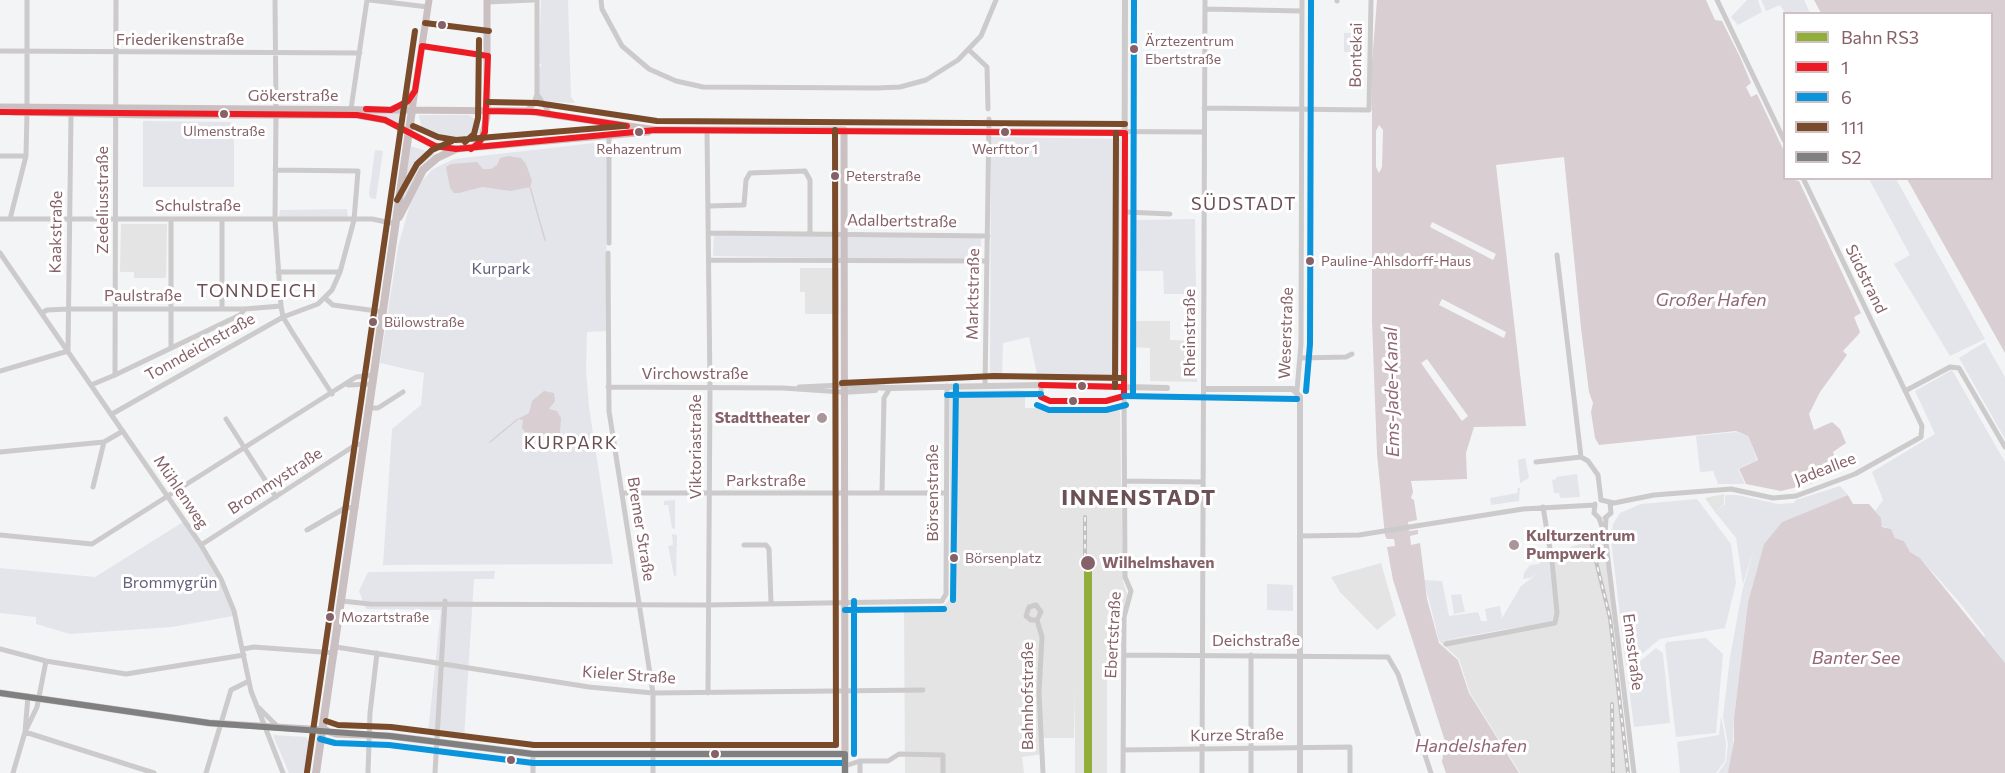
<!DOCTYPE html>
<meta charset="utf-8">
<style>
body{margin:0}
#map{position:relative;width:2005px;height:773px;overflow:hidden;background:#f3f4f5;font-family:Commissioner,sans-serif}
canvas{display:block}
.legend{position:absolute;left:1783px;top:12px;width:210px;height:168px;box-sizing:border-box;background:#fff;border:2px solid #cfc0c3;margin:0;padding:8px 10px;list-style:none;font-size:18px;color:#866268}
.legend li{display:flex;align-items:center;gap:12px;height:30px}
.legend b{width:30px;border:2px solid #cfc0c3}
</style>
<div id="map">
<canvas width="2005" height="773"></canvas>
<ul class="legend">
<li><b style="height:8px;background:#91ae3a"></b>Bahn RS3</li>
<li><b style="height:8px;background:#ed1c24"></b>1</li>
<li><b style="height:8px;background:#0994dc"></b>6</li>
<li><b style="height:8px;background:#7a4b2a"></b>111</li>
<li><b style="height:8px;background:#808080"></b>S2</li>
</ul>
</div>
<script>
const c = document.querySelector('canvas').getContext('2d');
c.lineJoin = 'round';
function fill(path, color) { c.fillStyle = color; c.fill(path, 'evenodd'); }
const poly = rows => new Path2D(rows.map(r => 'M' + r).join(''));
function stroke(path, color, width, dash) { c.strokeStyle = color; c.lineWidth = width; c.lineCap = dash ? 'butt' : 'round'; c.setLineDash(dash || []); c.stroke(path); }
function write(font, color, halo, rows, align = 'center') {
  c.font = font + ' Commissioner,sans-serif'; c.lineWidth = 6; c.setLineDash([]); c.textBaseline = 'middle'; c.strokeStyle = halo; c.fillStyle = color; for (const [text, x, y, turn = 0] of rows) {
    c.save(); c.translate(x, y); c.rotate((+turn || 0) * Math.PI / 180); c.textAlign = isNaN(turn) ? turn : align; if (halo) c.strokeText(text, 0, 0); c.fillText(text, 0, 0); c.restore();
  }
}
const built = poly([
 [121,224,167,224,166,278,134,278,134,272,120,272],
 [800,268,839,268,839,314,805,314,805,292,800,292],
 [1133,321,1170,321,1170,340,1198,341,1197,382,1150,381,1150,348,1132,347],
 [1020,390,1025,391,1025,408,1117,408,1120,411,1123,582,1128,596,1123,612,1107,615,1107,773,1075,773,1075,690,1074,738,1042,738,1043,754,1022,757,1024,773,905,773,904,607,943,606,950,599,950,391],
 [1724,494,1724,504,1715,512,1705,498],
 [1603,536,1630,773,1520,773,1470,693,1459,659,1439,641,1548,624,1556,612,1548,555],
 [1381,563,1396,615,1377,630,1340,592,1331,577]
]);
const green = poly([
 [541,0,568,0,571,97,575,103,539,101,539,68,542,64,539,64],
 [1747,0,1758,0,1762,12,1738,25,1731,17],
 [1761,0,1804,0,1810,13,1785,13,1780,5,1766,11],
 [1344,33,1359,33,1359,52,1344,52],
 [367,112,402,113,401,126,378,115],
 [419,115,469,115,479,122,481,131,478,137,465,145,434,140,422,132],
 [143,121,231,122,234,142,234,187,143,187],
 [991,137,1121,139,1119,372,1111,380,1038,379,1029,337,1003,343,1002,379,990,379],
 [603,142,607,145,606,331,587,332,586,369,589,407,613,564,383,565,392,429,421,405,424,373,380,363,398,247,410,204,421,182,433,169,454,159],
 [411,146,435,154,422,165,401,205],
 [375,150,383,151,376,199,370,198,369,193],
 [1869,179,1896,179,1985,339,1950,356,1894,264,1910,255],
 [347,209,348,218,279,218,280,210],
 [1195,219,1196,294,1164,294,1163,271,1134,271,1134,220],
 [714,233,842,235,841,258,713,256],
 [847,235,981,237,981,259,847,258],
 [1985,342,2005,377,2005,439,1959,358],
 [1952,370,2005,462,2005,663,1983,638,1985,635,1961,604,1920,558,1910,552,1904,541,1895,538,1891,529,1882,526,1881,518,1875,511,1883,500,1872,472,1935,434,1915,391],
 [1736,432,1748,436,1757,460,1738,469,1745,484,1718,484,1713,471,1700,472,1696,436],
 [1525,458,1529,478,1520,483,1518,460],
 [1577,474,1580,497,1560,498,1559,493,1554,493,1552,480,1556,479,1556,477],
 [1840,486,1848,495,1782,522,1764,544,1748,602,1734,718,1732,762,1728,773,1718,773,1726,762,1728,744,1723,717,1730,657,1742,592,1755,545,1743,584,1736,538,1715,512,1725,504,1725,495,1737,495,1778,504,1794,503,1796,500],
 [1518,488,1520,488,1519,501,1491,505,1490,498,1517,493],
 [1697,499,1731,544,1736,583,1725,628,1660,639,1626,667,1611,539,1613,524,1620,513,1641,504],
 [675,500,675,529,672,528,668,505,664,505,664,501],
 [183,522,210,562,229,598,233,616,172,627,70,634,36,624,36,617,0,613,0,568,95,577],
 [672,534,677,535,676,576,674,576,668,546,673,545],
 [1548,555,1556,612,1554,621,1439,641,1424,580,1442,581,1449,616,1478,612,1481,621,1487,621,1485,609,1500,606,1502,617,1500,618,1502,618,1521,586,1532,578,1536,572,1531,578,1523,579,1524,573,1530,565,1539,564,1544,556],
 [495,571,494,579,474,579,464,739,428,733,441,610,366,609,359,591,368,572],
 [1267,584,1293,585,1293,611,1267,610],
 [1461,594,1465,612,1454,614,1451,595],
 [1706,638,1723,654,1716,733,1676,737,1665,645,1667,642],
 [1656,648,1663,653,1670,723,1634,727,1627,672],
 [1721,716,1726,743,1725,761,1716,773,1680,773,1677,742,1719,735],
 [273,735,306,737,311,745,307,773,289,773]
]);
const water = poly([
 [1377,0,1706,0,1715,20,1722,21,1740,57,1751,83,1746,87,1751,97,1757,94,1784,151,1784,178,1799,181,1861,313,1854,317,1860,332,1858,335,1843,351,1847,355,1820,392,1809,414,1814,430,1832,422,1840,429,1846,443,1833,452,1838,469,1836,473,1810,484,1781,491,1746,484,1739,469,1758,460,1748,436,1736,431,1599,445,1595,438,1591,412,1593,403,1589,392,1581,328,1564,157,1496,165,1526,426,1474,427,1466,453,1467,479,1411,481,1413,492,1411,498,1414,500,1417,520,1408,522,1409,531,1418,530,1418,534,1410,536,1411,545,1420,543,1427,599,1439,643,1458,660,1469,693,1519,773,1446,773,1442,762,1445,741,1393,580,1387,547,1395,546,1394,539,1387,539,1385,536,1377,454,1372,321,1372,62],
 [1379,125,1383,130,1382,167,1379,173,1376,167,1376,131],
 [1432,222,1496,254,1493,260,1430,227],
 [1442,299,1506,332,1504,338,1439,305],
 [1427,359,1468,416,1462,421,1421,363],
 [1814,0,2005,0,2005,353,1907,179,1992,178,1992,14,1821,13],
 [508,156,521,158,526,164,532,181,530,187,511,191,482,187,459,193,454,193,450,188,446,167,451,164,477,162,483,169,491,169,497,165,500,158],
 [544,391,554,393,555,401,549,409,557,411,561,418,560,433,554,435,525,432,522,428,523,420,518,419,529,413,532,401],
 [1848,495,1853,504,1869,504,1881,518,1882,527,1891,529,1895,538,1904,541,1910,552,1920,558,2005,663,2005,773,1728,773,1734,741,1734,718,1748,602,1764,544,1782,522]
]);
const stream = poly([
 [530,187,545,240],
 [490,442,518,419]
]);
const minor = poly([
 [275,0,276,109],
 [370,0,428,7],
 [601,0,602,9,622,46,649,69,676,81,703,87,876,88,900,87,926,80,958,60,981,36,996,0],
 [1717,0,1784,140],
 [1337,1,1337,0],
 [487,2,533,0],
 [1205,9,1302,11],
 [969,50,987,67,988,109],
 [0,51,360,53],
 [537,94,550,114],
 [27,107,27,0],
 [1204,108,1369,110,1371,0],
 [351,109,367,0],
 [526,111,534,104,537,94,537,0],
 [276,115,275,220,281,306,283,317,294,335,332,394],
 [707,130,710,388,708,693],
 [844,130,1203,132],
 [0,156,26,156],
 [709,206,744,205,746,180,750,173,805,171,810,180,810,233],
 [1126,212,1170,214],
 [0,219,372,219,396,224],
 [10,219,26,156,27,112],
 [709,233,988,236],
 [609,243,609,136],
 [0,253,201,545,221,579,234,611,251,691,283,773],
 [608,253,609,411,653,693,653,773],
 [1557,255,1581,457],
 [709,260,987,261],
 [278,272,340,272],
 [326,299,333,305,384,312],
 [222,309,222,219],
 [42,313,47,310,68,309,245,309,281,306],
 [171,348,171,219],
 [1301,358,1346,357,1352,354],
 [0,371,68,351,71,115],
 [115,375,240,315,245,309],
 [91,385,115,375,116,0],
 [348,385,373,384],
 [985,385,989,119],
 [608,387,783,388,842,392],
 [799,387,842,385],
 [1297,390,1301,344,1302,0],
 [1905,391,1950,367,1959,368,2005,447],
 [1041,397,1041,385],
 [370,408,378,408,403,392],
 [112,414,283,317,318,304,332,290,340,272,354,220,358,171,275,170],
 [226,419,276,497],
 [0,452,104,442,123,431],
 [1536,462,1581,457,1588,461,1598,475,1601,500],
 [1125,481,1203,482],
 [93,487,104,442],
 [622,493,946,493],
 [882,493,884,398,890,388],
 [1601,500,1614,503,1654,495,1731,489,1773,498,1796,496,1855,474,1921,437,1922,426,1803,178],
 [1595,504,1594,513,1599,518,1604,533],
 [1605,518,1611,513,1610,503],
 [1606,518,1605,535,1634,773],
 [307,530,345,508,356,507],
 [0,535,92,544,356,377,374,375],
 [1301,536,1359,535,1523,509,1595,505],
 [201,545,357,444,364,445],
 [744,545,766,545,769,549,771,603],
 [342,601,370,604,707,605,942,601,946,594,947,386],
 [1037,620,1031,620,1026,616,1029,607,1036,605,1041,612,1037,620,1042,637,1039,693,1043,773],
 [1446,644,1555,623,1557,613,1552,561,1543,507],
 [336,647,589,687,653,693,923,690],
 [0,649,46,661,126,674,244,655],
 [243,649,254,647,335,653],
 [1124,655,1388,657,1398,674,1431,773],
 [28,696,25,732,154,773],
 [259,708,278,727],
 [1123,750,1350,747,1350,773],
 [533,754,533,773],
 [845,766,860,761,888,761,899,754,943,755,943,773],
 [13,773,25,732,37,707,46,661],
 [206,773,231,690,249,681],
 [368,773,370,713,377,653],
 [435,773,445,601],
 [860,773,860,761],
 [1123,773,1124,617,1131,591,1125,577,1124,387],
 [1202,773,1205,0],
 [1251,773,1251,655]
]);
const tertiary = poly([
 [842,385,890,388,1041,385,1167,388],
 [1124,387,1125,0],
 [1205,389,1293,389,1300,397,1300,773],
 [842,392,875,390]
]);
const secondary = poly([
 [0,107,526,111,656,130,844,130,845,773],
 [392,109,405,105,413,93],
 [412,110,429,0],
 [13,112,148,115,357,115,385,120,435,146,456,149,648,132],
 [474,147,482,139,487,116,487,0],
 [0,693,209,723,326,730],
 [323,730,336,734,390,736,533,754,845,754]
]);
const primary = poly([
 [399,217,423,170,437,158,456,149],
 [316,773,412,110]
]);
const rail = poly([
 [1085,517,1085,563],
 [1591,541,1610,618,1628,773],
 [1612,704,1613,773]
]);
const bus1 = poly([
 [422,46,488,56],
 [366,109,391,110,408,101,415,91,422,46],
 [488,111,536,112,627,126],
 [0,112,357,115,385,120,435,146,456,149,656,130,1125,133],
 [471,149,479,143,485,132,488,56],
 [1041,385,1124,387],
 [1124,396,1125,133],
 [1041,397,1050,401,1106,401,1124,396]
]);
const bus2 = poly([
 [1306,391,1310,344,1311,0],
 [947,395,1041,394],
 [1124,396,1297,399],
 [1133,396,1134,0],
 [1037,405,1049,410,1106,410,1126,405],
 [953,600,956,386],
 [854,601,854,754],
 [845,610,944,609],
 [320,739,335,743,389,745,533,763,845,763]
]);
const bus3 = poly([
 [425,23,489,31],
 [488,102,537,103,657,121,1125,124],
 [413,126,438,137,456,140,624,126],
 [465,142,474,134,478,118,479,40],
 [397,200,417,164,432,150,452,141],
 [842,383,994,376,1124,378],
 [1115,387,1116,133],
 [326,721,338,725,391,727,534,745,836,745,835,130],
 [307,772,415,31]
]);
const bus4 = poly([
 [0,693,209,723,390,736,533,754,845,754,845,773]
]);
const rail1 = poly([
 [1088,563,1088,773]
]);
const markers = [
 [442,25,5,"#866268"],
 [1134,49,5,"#866268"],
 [224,114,5,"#866268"],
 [639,132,5,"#866268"],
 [1005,132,5,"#866268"],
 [835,176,5,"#866268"],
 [1310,261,5,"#866268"],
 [373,322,5,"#866268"],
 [1082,386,5,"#866268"],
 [1073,401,5,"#866268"],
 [822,418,6,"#ac9599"],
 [1514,545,6,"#ac9599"],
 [954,558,5,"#866268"],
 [1088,563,8,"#866268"],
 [330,617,5,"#866268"],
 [715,754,5,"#866268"],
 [511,760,5,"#866268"]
];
const busNames = [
 ["Ärztezentrum",1145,41],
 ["Ebertstraße",1145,59],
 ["Ulmenstraße",224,131,"center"],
 ["Rehazentrum",639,149,"center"],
 ["Werfttor 1",1005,149,"center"],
 ["Peterstraße",846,176],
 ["Pauline-Ahlsdorff-Haus",1321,261],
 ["Bülowstraße",384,322],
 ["Börsenplatz",965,558],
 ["Mozartstraße",341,617]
];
const streetNames = [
 ["Friederikenstraße",180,40],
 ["Bontekai",1356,55,-89],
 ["Gökerstraße",293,96],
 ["Zedeliusstraße",103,200,-90],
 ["Schulstraße",198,206],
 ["Adalbertstraße",902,221,1],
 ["Kaakstraße",56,232,-89],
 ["Südstrand",1866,279,64],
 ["Marktstraße",973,294,-89],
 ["Paulstraße",143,296],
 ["Rheinstraße",1190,333,-90],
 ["Weserstraße",1286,333,-88],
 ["Tonndeichstraße",200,347,-29],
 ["Virchowstraße",695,374],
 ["Viktoriastraße",696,447,-90],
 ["Jadeallee",1825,469,-21],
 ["Brommystraße",275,481,-33],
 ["Parkstraße",766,481],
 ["Mühlenweg",181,492,56],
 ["Börsenstraße",933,493,-90],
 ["Bremer Straße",641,529,81],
 ["Ebertstraße",1113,635,-87],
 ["Deichstraße",1256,641],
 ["Emsstraße",1633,652,83],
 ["Kieler Straße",629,675,4],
 ["Bahnhofstraße",1028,696,-90],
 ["Kurze Straße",1237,735,-1]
];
const parkNames = [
 ["Kurpark",501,269],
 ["Brommygrün",170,583]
];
const poiNames = [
 ["Stadttheater",810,418],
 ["Kulturzentrum",1526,536,"left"],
 ["Pumpwerk",1526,554,"left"]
];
const stopNames = [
 ["Wilhelmshaven",1102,563]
];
const neighbourhoodNames = [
 ["SÜDSTADT",1244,204],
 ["TONNDEICH",257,291],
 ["KURPARK",571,443]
];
const waterNames = [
 ["Großer Hafen",1711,300],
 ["Ems-Jade-Kanal",1392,392,-91],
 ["Banter See",1856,658],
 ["Handelshafen",1471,746]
];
const districtNames = [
 ["INNENSTADT",1139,498]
];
fill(built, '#e5e4e5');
fill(green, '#e4e5eb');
fill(water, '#d9ced2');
stroke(stream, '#d9ced2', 1.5);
stroke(minor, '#cdcacb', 5);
stroke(tertiary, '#cdcacb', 6);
stroke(secondary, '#cac0c1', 7);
stroke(primary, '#cac0c1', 8);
stroke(rail, '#c3c0c1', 4);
stroke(rail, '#fff', 1.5, [4.5]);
stroke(bus1, '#ed1c24', 6);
stroke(bus2, '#0994dc', 6);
stroke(bus3, '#7a4b2a', 6);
stroke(bus4, '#808080', 6);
stroke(rail1, '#91ae3a', 8);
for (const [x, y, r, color] of markers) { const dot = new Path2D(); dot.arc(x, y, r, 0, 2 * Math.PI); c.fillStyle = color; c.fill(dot); stroke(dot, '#fff', 2); }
write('14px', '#866268', '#fff', busNames, 'left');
write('16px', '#866268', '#fff', streetNames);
write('16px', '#66617d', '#fff', parkNames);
write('bold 16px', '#866268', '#fff', poiNames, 'right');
write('bold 16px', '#866268', '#fff', stopNames, 'left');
c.letterSpacing = '1.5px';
write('18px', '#6b5055', '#fff', neighbourhoodNames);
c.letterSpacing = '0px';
write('italic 18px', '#926676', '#fff', waterNames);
c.letterSpacing = '1.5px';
write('bold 22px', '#6b5055', '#fff', districtNames);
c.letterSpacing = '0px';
</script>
